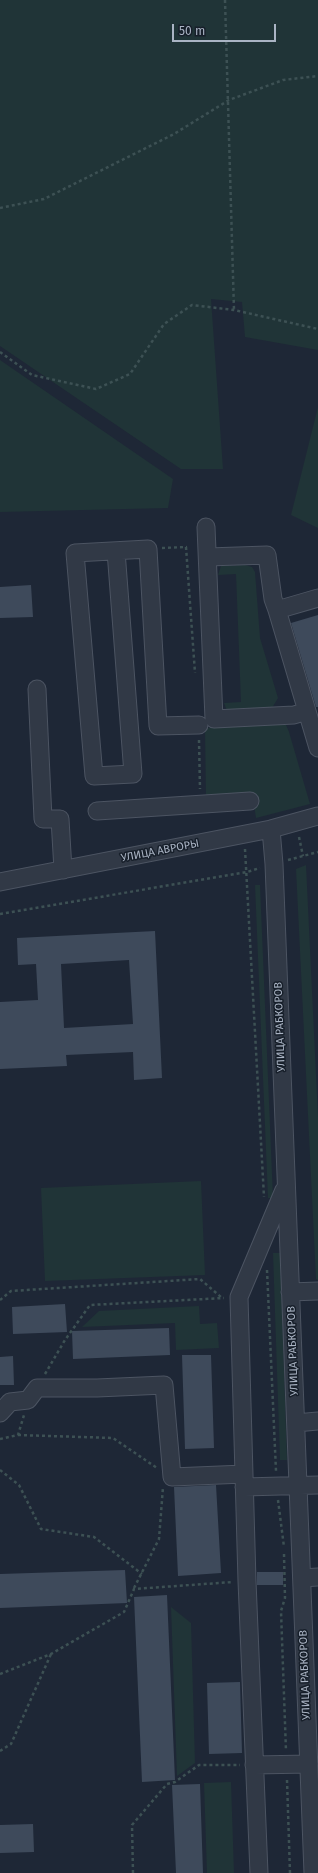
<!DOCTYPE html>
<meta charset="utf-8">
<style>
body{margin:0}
#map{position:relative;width:318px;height:1873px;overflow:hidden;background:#1e2736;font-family:"Fira Sans",sans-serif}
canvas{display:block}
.scale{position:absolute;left:172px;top:24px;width:104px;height:18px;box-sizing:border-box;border:2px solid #aab4c4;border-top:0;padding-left:5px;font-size:12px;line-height:14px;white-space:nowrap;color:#aab4c4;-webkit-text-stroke:3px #171f2a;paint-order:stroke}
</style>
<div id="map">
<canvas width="318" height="1873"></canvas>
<div class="scale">50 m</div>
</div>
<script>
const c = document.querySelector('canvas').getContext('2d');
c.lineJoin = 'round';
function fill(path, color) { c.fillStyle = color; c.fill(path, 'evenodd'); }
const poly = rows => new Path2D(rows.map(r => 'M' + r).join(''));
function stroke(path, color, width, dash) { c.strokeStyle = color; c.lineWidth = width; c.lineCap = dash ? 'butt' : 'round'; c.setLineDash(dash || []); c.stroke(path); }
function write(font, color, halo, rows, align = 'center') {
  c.font = font + ' "Fira Sans",sans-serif'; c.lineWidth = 3; c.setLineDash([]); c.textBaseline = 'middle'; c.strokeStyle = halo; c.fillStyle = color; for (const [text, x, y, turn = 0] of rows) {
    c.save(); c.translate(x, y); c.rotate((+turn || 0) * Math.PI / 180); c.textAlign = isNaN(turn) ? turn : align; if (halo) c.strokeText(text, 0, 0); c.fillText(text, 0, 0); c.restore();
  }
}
const green = poly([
 [0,0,318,0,318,350,245,337,242,302,211,299,223,469,181,469,0,346],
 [0,360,173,479,168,508,0,512],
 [318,407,318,528,291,515],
 [245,565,252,567,255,572,260,638,278,698,272,708,227,711,224,703,241,702,236,574,218,575,221,566],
 [279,724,286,725,289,732,310,804,256,818,253,797,206,799,205,728],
 [306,865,318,1117,318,1280,316,1279,296,869],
 [255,885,260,885,273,1198,268,1198],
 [201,1181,205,1275,45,1281,41,1188],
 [273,1253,280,1253,287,1460,280,1460],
 [199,1306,200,1324,217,1323,219,1348,176,1350,175,1323,82,1327,99,1311],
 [171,1607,191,1623,195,1763,177,1776],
 [231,1782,234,1873,207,1873,204,1783]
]);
const building = poly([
 [31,585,33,617,0,618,0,587],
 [318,615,318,707,316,707,291,623],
 [155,931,162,1078,134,1080,133,1052,66,1055,67,1066,0,1069,0,1002,38,1000,36,964,18,965,17,938],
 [129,960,133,1024,64,1028,61,964],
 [65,1304,67,1332,13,1334,12,1307],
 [169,1328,170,1355,73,1359,72,1331],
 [182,1355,211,1355,214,1448,185,1449],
 [13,1356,14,1385,0,1385,0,1357],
 [216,1485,221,1573,178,1576,174,1487],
 [125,1570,127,1603,0,1608,0,1574],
 [257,1572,283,1572,283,1585,257,1585],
 [167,1595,175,1780,142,1782,134,1597],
 [240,1682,242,1753,209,1754,207,1683],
 [200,1784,203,1873,176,1873,172,1785],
 [33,1824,34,1852,0,1853,0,1825]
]);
const path = poly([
 [225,0,234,310],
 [0,208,44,199,174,134,229,100,283,80,318,76],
 [0,352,32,375,96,389,130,374,164,324,192,305,234,310,318,329],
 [162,548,186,547,195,673],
 [199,740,200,789],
 [299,837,303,856],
 [245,849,264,1197],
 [288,860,318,852],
 [0,914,247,872,260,868],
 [267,1270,276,1471],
 [0,1300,11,1291,200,1279,221,1297],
 [45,1374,65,1340,90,1305,224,1298],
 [18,1435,113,1438,157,1468],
 [0,1439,18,1435,24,1415],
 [0,1470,19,1485,41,1529,94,1537,142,1574],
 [278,1500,284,1547],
 [284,1554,285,1598,281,1611,286,1751],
 [134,1588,159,1539,163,1487],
 [0,1674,51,1654,124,1612,134,1589,233,1582],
 [0,1751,11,1744,51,1654],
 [287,1780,290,1873],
 [133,1873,132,1825,167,1784,175,1782,199,1765,240,1765]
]);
const minor = poly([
 [206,527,214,719,294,715,307,711],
 [116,551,133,774,94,776,75,553,148,549,158,726,199,725],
 [208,557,267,555,273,599,277,610],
 [318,598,277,610,318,748],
 [37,689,43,819,60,819,63,870],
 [97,811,250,801],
 [271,829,274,864,313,1873],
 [0,882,271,829,318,816],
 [290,1292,318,1291],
 [0,1413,10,1402,28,1400,37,1388,97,1388,164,1385,172,1477,244,1474],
 [296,1423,318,1421],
 [244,1487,318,1485],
 [302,1578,318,1577],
 [254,1765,309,1764],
 [259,1873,247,1581,239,1297,284,1190]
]);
const streetNames = [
 ["УЛИЦА АВРОРЫ",160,851,-11],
 ["УЛИЦА РАБКОРОВ",280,1027,-92],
 ["УЛИЦА РАБКОРОВ",293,1351,-92],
 ["УЛИЦА РАБКОРОВ",305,1675,-92]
];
fill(green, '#203437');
fill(building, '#3e4a5b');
stroke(minor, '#4c5462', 19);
stroke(path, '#3d5154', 2.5, [3, 3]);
stroke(minor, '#313946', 17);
write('11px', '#aab4c4', '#171f2a', streetNames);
</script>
